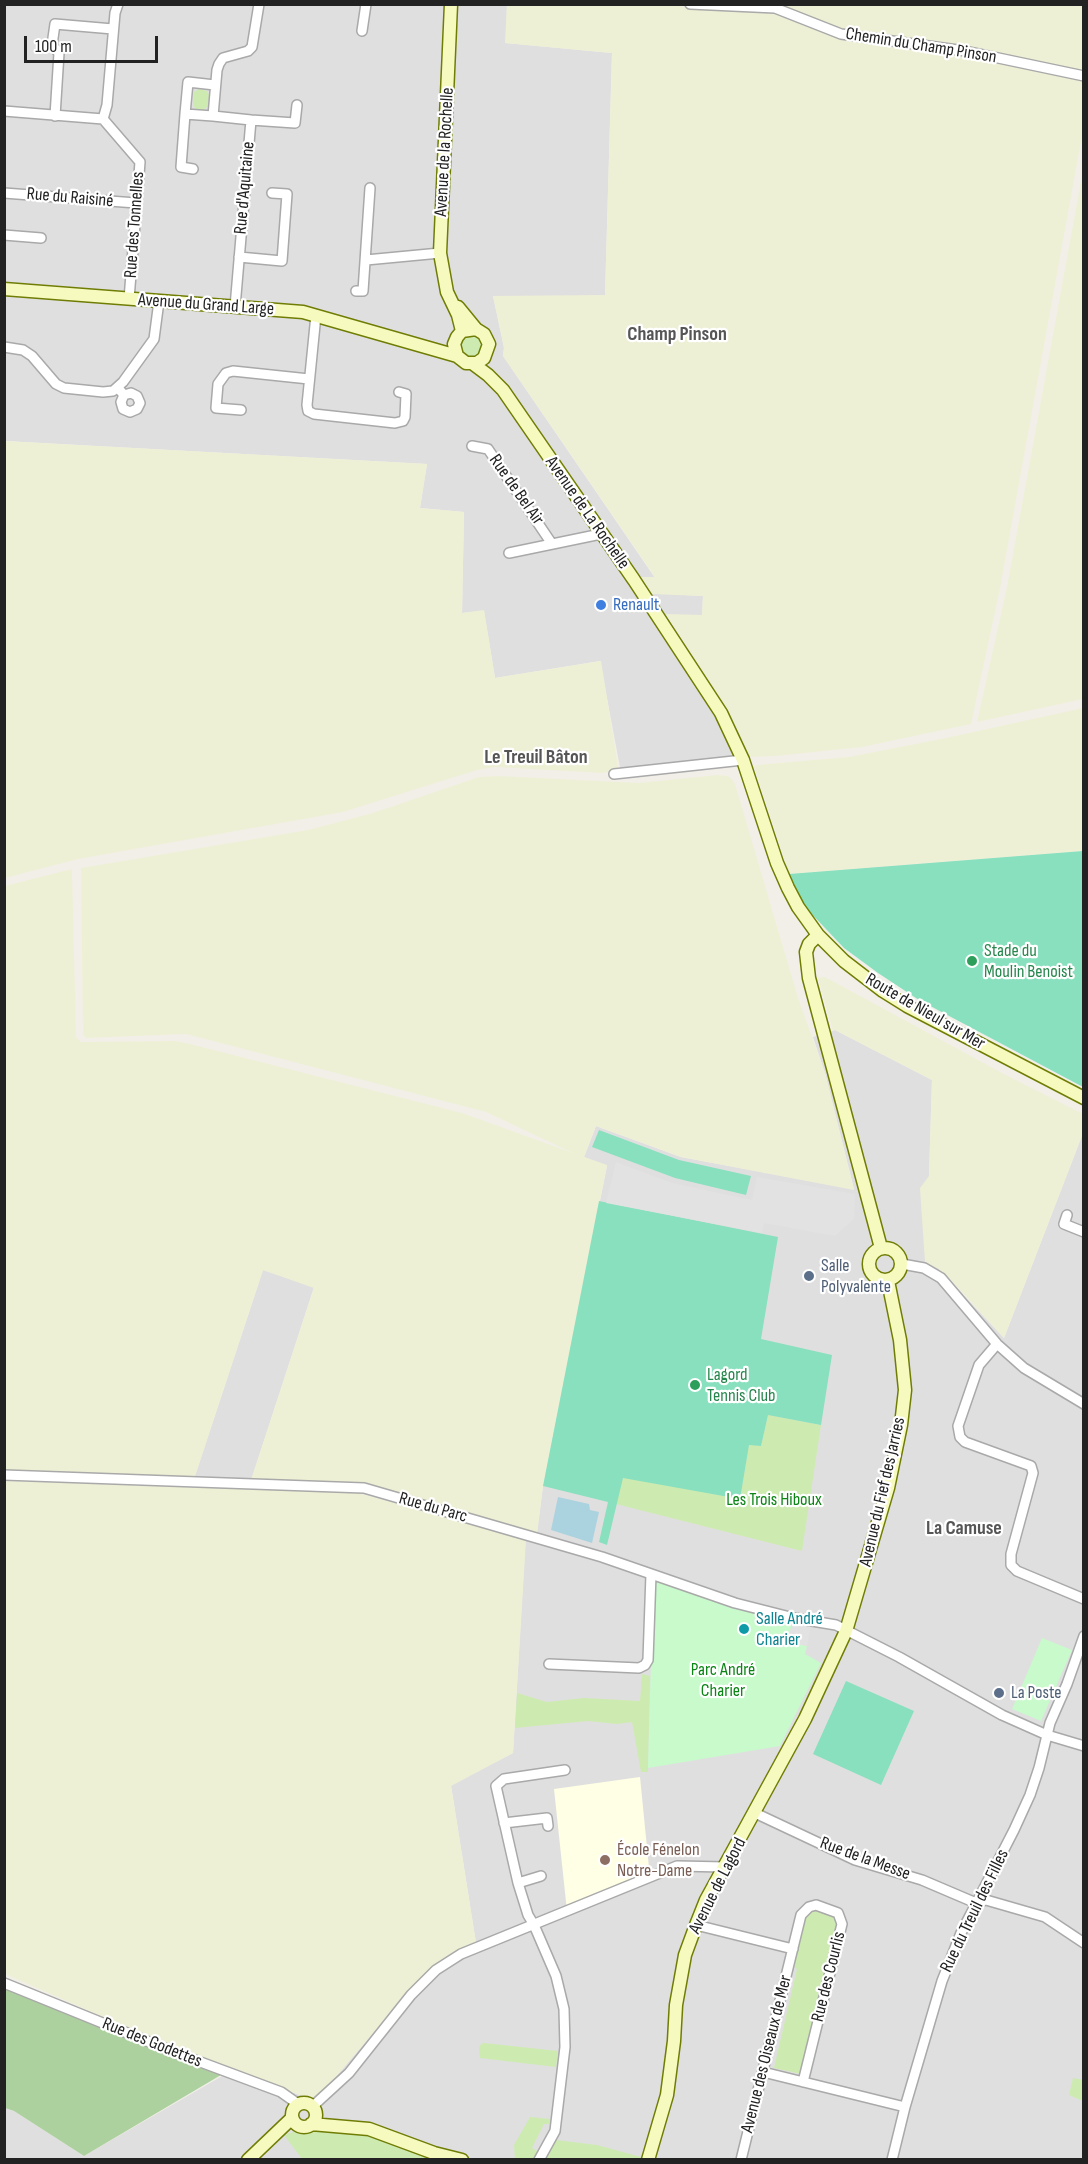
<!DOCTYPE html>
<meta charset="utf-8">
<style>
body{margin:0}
#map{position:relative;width:1088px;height:2164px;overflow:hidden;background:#f2efe9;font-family:"Sofia Sans Condensed",sans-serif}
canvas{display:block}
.frame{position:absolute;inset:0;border:6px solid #222;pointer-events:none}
.scale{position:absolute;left:24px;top:36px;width:134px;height:27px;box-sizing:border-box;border:3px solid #222;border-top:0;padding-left:8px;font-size:18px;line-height:21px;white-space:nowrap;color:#222;-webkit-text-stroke:4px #fff;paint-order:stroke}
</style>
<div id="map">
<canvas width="1088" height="2164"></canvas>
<div class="frame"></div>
<div class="scale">100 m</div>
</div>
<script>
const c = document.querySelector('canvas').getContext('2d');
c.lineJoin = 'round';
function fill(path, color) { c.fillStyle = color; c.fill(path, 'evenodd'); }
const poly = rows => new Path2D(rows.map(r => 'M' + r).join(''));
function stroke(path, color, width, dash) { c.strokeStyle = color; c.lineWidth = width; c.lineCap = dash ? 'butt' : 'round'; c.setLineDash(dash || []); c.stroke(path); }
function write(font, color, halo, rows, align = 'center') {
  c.font = font + ' "Sofia Sans Condensed",sans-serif'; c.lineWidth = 4.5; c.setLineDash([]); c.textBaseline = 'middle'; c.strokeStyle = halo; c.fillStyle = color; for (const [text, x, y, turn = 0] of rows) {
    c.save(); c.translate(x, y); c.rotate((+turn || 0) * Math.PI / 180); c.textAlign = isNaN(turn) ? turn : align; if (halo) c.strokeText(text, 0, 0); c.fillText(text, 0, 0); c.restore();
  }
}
const residential = poly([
 [4,5,507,5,506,43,612,53,605,296,493,296,504,348,503,356,655,578,640,577,651,593,703,596,702,616,666,615,722,702,749,763,622,778,600,661,495,678,484,611,462,613,464,512,420,508,427,464,5,441],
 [835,1030,932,1080,929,1176,939,1269,1004,1338,1083,1133,1083,2159,5,2160,4,2108,14,2111,84,2156,229,2072,316,2100,408,1992,434,1966,465,1947,476,1943,451,1785,513,1753,526,1531,537,1533,543,1486,607,1166,584,1157,596,1126,681,1157,854,1189,825,1073,813,1037],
 [263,1270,314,1287,248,1490,191,1488]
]);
const education = poly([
 [640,1777,650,1878,567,1911,554,1789]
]);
const farmland = poly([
 [667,4,694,9,774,12,836,37,971,56,1083,79,1083,130,1000,588,971,724,862,747,775,756,747,757,722,702,666,614,702,615,703,596,652,594,640,577,655,577,503,356,504,347,493,296,605,295,612,53,505,43,507,5],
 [773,5,1083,5,1083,71,966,47,838,30],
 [1083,170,1083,699,977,722,1007,587],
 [4,441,427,464,420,508,464,512,462,613,484,610,495,678,601,661,618,766,616,770,603,773,495,767,477,770,343,812,78,859,5,878],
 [1083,708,1083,851,789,874,754,767,757,765,849,757,946,738],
 [717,775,727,776,731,778,735,784,798,998,825,1073,854,1190,681,1157,596,1126,584,1157,607,1165,543,1486,537,1533,367,1485,251,1480,314,1288,263,1270,194,1479,5,1472,5,886,72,869,76,1037,81,1042,175,1041,186,1043,462,1113,573,1153,486,1112,186,1034,86,1038,83,1034,81,868,308,830,373,813,479,777,498,776,639,783],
 [825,977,1004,1074,1083,1114,1083,1133,1004,1338,952,1281,939,1269,925,1262,920,1188,929,1176,932,1080,835,1030,833,1031,818,978],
 [5,1481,358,1493,526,1539,513,1753,451,1786,476,1943,465,1947,434,1966,408,1992,316,2100,229,2072,5,1974]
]);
const grass = poly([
 [199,89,207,91,209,95,208,106,202,111,196,110,193,104,194,92],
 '459 346a12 12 0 1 1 24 0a12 12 0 1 1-24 0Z',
 [768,1415,821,1425,802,1551,616,1504,623,1477,740,1499,749,1444,761,1446],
 [642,1674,650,1676,648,1772,641,1772,632,1722,617,1724,588,1721,515,1728,517,1693,547,1702,584,1698,640,1701],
 [813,1909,831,1911,839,1920,801,2074,774,2068,797,1969,794,1967,804,1918],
 [484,2043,558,2051,556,2067,480,2058,479,2048,481,2044],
 [1073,2078,1083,2080,1083,2101,1069,2095],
 [530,2117,550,2119,550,2124,544,2124,532,2148,542,2154,539,2159,515,2159,514,2145],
 [318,2129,370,2135,439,2159,302,2159,284,2135,296,2131],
 [556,2140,597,2145,641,2157,640,2160,545,2159]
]);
const forest = poly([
 [4,1983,226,2072,84,2156,14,2111,5,2108]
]);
const park = poly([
 [658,1580,678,1585,713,1601,766,1617,792,1622,788,1642,807,1646,805,1654,821,1663,780,1746,648,1768,653,1589],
 [1042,1638,1072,1650,1041,1721,1012,1709]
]);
const pitch = poly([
 [1083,851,1083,1087,919,1000,878,973,844,948,806,908,789,874],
 [599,1130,679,1160,751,1176,746,1195,675,1178,592,1147],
 [599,1201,778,1237,761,1339,832,1355,821,1425,768,1415,761,1446,749,1445,740,1499,623,1478,607,1545,599,1542,608,1502,543,1486],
 [846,1681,914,1711,881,1785,813,1754]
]);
const parking = poly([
 [616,1162,672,1183,752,1200,757,1177,855,1194,854,1219,835,1236,764,1223,762,1233,606,1203],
 [792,1622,811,1625,807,1646,788,1643]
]);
const water = poly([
 [558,1497,589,1504,590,1510,599,1512,592,1543,551,1530]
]);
const street = poly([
 [690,4,775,8,841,34,965,51,1084,76],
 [362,31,366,4],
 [4,111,103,119,140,162,129,299],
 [185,114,181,167,193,169],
 [55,116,59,53,52,45,55,24,113,29],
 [213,116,185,114,188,82,215,85],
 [103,119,107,105,115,13,118,4],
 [251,120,295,123,297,105],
 [4,193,136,203],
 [4,235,41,238],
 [239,257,282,261,287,194,272,193],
 [366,260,440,253],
 [356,291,363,291,370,188],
 [235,307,251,120,213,116,217,70,219,64,223,58,248,51,252,47,259,4],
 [316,315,307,405,308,411,314,414,395,423,403,421,405,417,406,394,399,392],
 [4,347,23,350,32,356,56,384,64,388,103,392,113,391,123,382,154,339,159,301],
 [118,388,124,395,131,393,137,396,140,403,137,409,130,412,123,409,121,402,124,395],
 [241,410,216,408,218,384,226,373,233,371,309,379],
 [472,446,488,449,552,544],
 [509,553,596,535,601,532],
 [614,774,743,760],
 [1067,1215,1064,1224,1084,1232],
 [902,1264,924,1268,941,1278,997,1344,1024,1368,1084,1404],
 [997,1344,979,1365,958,1426,960,1437,965,1442,1031,1466,1033,1473,1011,1554,1011,1565,1017,1571,1084,1599],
 [4,1475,364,1488,602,1557,735,1603,794,1618,836,1625,899,1657,1002,1715,1047,1735,1084,1746],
 [549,1664,639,1668,645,1665,648,1660,651,1574],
 [755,1813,855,1860,922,1880,976,1903,986,1900,1045,1917,1084,1943],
 [504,1823,547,1818,548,1826],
 [518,1883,541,1876],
 [696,1925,793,1949],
 [4,1983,179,2054,281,2092,298,2104],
 [763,2072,905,2107],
 [313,2106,349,2073,411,1995,436,1970,461,1954,677,1866,725,1867],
 [539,2160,555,2131,565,2047,564,2009,556,1976,534,1925,528,1915,518,1883,496,1786,504,1779,565,1770],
 [741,2160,801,1915,809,1907,816,1905,838,1913,842,1924,803,2082],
 [892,2160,905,2107,942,1981,961,1933,1014,1830,1030,1795,1039,1768,1050,1723,1067,1684,1084,1636]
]);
const secondary = poly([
 [451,4,440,253,447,292,458,315,462,331],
 [4,289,303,312,457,356],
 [458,307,476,329,484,334,489,344,484,358,477,363,466,363,457,356,454,344,457,337,462,331,476,329],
 [472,363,488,375,503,390,634,580,721,713,743,760,777,863,788,888,798,907,818,935,844,961,883,991,907,1006,1084,1098],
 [818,935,809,944,806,952,809,978,881,1248],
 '869 1264a16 16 0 1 1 32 0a16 16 0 1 1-32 0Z',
 '292 2115a12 12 0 1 1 24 0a12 12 0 1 1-24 0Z',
 [311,2124,369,2129,434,2153,462,2160],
 [248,2160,292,2118],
 [648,2160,667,2095,674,2041,676,2005,685,1955,696,1925,706,1900,805,1719,846,1631,888,1488,901,1425,905,1390,900,1340,888,1281]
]);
const markers = [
 [601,605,6,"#3f7fe0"],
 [972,961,6,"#2e9e5b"],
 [809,1276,6,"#5c6f8a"],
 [695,1385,6,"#2e9e5b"],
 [744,1629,6,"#0f9aa8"],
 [999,1693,6,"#5c6f8a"],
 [605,1860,6,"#8d6e63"]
];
const streetNames = [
 ["Chemin du Champ Pinson",921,46,9],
 ["Avenue de la Rochelle",445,152,-87],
 ["Rue d'Aquitaine",245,188,-85],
 ["Rue du Raisiné",70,198,5],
 ["Rue des Tonnelles",135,225,-86],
 ["Avenue du Grand Large",206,305,4],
 ["Rue de Bel Air",516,490,55],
 ["Avenue de La Rochelle",587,513,55],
 ["Route de Nieul sur Mer",925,1012,30],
 ["Avenue du Fief des Jarries",883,1492,-77],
 ["Rue du Parc",433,1508,16],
 ["Rue de la Messe",865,1859,20],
 ["Avenue de Lagord",718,1886,-63],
 ["Rue du Treuil des Filles",975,1911,-64],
 ["Rue des Courlis",829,1977,-76],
 ["Rue des Godettes",152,2043,22],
 ["Avenue des Oiseaux de Mer",767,2054,-76]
];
const shopNames = [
 ["Renault",613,605]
];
const leisureNames = [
 ["Stade du",984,951],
 ["Moulin Benoist",984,972],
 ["Lagord",707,1375],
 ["Tennis Club",707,1396]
];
const serviceNames = [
 ["Salle",821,1266],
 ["Polyvalente",821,1287],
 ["La Poste",1011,1693]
];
const parkNames = [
 ["Les Trois Hiboux",774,1500],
 ["Parc André",723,1670],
 ["Charier",723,1691]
];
const cultureNames = [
 ["Salle André",756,1619],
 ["Charier",756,1640]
];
const educationNames = [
 ["École Fénelon",617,1850],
 ["Notre-Dame",617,1871]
];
const neighbourhoodNames = [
 ["Champ Pinson",677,335],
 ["Le Treuil Bâton",536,758],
 ["La Camuse",964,1529]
];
fill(residential, '#e0dfdf');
fill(education, '#ffffe5');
fill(farmland, '#eef0d5');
fill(grass, '#cdebb0');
fill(forest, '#add19e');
fill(park, '#c8facc');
fill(pitch, '#88e0be');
fill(parking, '#e2e2e2');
fill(water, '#aad3df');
stroke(street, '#a9a9a9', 12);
stroke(secondary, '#707d05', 15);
stroke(street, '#fff', 9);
stroke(secondary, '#f7fabf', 12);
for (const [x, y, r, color] of markers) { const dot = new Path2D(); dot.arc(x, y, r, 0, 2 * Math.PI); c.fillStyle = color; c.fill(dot); stroke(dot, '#fff', 2); }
write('18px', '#222', '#fff', streetNames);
write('18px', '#366cbe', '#fff', shopNames, 'left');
write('18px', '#27864d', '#fff', leisureNames, 'left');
write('18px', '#4e5e75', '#fff', serviceNames, 'left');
write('18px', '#0c8416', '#fff', parkNames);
write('18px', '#0d838f', '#fff', cultureNames, 'left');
write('18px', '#785e54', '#fff', educationNames, 'left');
write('bold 20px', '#555', '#fff', neighbourhoodNames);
</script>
